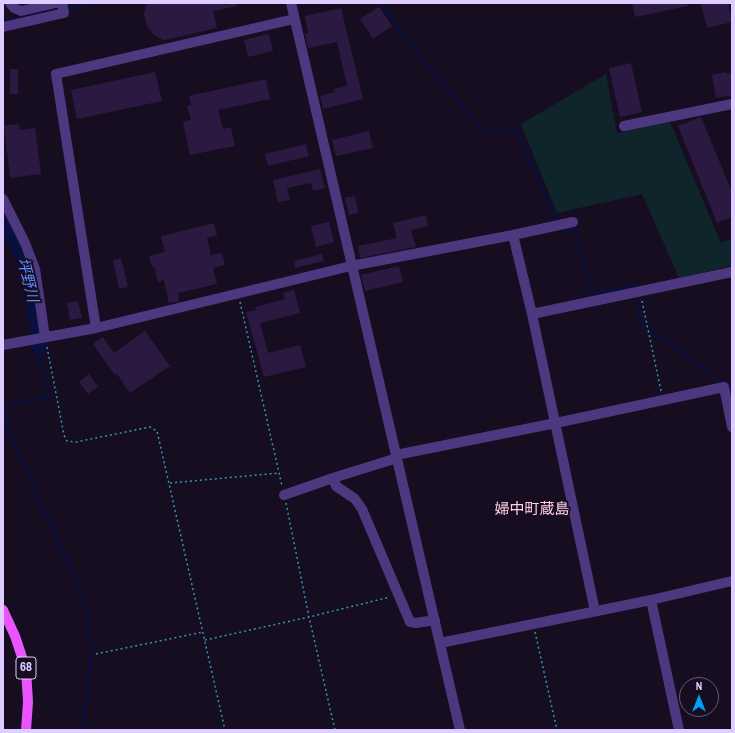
<!DOCTYPE html>
<meta charset="utf-8">
<style>
body{margin:0}
#map{position:relative;width:735px;height:733px;overflow:hidden;background:#160d21;font-family:"Archivo Narrow",sans-serif}
canvas{display:block}
.frame{position:absolute;inset:0;border:4px solid #e0cdff;pointer-events:none}
.north{position:absolute;left:679px;top:677px;width:40px;height:40px;box-sizing:border-box;background:#160d21;border:1px solid #675a7a;border-radius:50%;rotate:0deg;font-size:11px;font-weight:700;line-height:16px;text-align:center;color:#e0cdff}
.north::after{content:'';display:block;margin:auto;width:14px;height:18px;background:#00a0f8;clip-path:polygon(50% 0,100% 100%,50% 72%,0 100%)}
</style>
<div id="map">
<canvas width="735" height="733"></canvas>
<div class="frame"></div>
<div class="north">N</div>
</div>
<script>
const c = document.querySelector('canvas').getContext('2d');
c.lineJoin = 'round';
function fill(path, color) { c.fillStyle = color; c.fill(path, 'evenodd'); }
const poly = rows => new Path2D(rows.map(r => 'M' + r).join(''));
function stroke(path, color, width, dash) { c.strokeStyle = color; c.lineWidth = width; c.lineCap = dash ? 'butt' : 'round'; c.setLineDash(dash || []); c.stroke(path); }
function write(font, color, halo, rows, align = 'center') {
  c.font = font + ' "Archivo Narrow","Noto Sans JP",sans-serif'; c.lineWidth = 4; c.setLineDash([]); c.textBaseline = 'middle'; c.strokeStyle = halo; c.fillStyle = color; for (const [text, x, y, turn = 0] of rows) {
    c.save(); c.translate(x, y); c.rotate((+turn || 0) * Math.PI / 180); c.textAlign = isNaN(turn) ? turn : align; if (halo) c.strokeText(text, 0, 0); c.fillText(text, 0, 0); c.restore();
  }
}
const green = poly([
 [606,74,617,133,670,122,721,243,732,238,732,266,679,278,642,194,557,213,521,124]
]);
const stream = poly([
 [381,3,403,36,486,134,516,130,558,222],
 [67,9,96,3],
 [3,20,42,13],
 [560,227,562,231,575,229,591,293,634,286,635,290],
 [636,295,643,326,654,332,732,389],
 [39,347,49,397,5,406,4,421,84,598,92,648,83,730]
]);
const river = poly([
 [3,216,26,264,39,334,39,347]
]);
const building = poly([
 [148,3,237,3,237,6,213,11,217,28,164,40,154,35,147,26,144,14,146,5],
 [632,3,688,3,688,6,635,17],
 [701,3,728,3,732,22,707,28],
 [379,7,392,26,373,39,360,19],
 [341,8,363,99,323,109,320,96,334,92,334,89,347,86,337,42,308,48,305,34,308,33,305,16],
 [269,34,273,51,248,57,244,40],
 [631,63,642,112,620,117,609,68],
 [10,69,18,69,18,94,10,94],
 [155,72,162,101,77,119,71,90],
 [726,72,727,74,732,72,732,95,716,98,712,75],
 [266,79,270,99,218,110,223,129,231,127,235,146,190,155,183,122,191,120,187,106,191,105,189,96],
 [701,117,732,192,732,217,717,223,678,126],
 [19,124,20,130,35,128,41,174,10,178,4,126],
 [369,131,373,148,336,156,332,140],
 [306,144,309,156,268,166,265,154],
 [320,169,325,188,313,191,311,183,287,188,290,200,278,202,273,180],
 [355,196,358,213,349,215,345,198],
 [426,215,428,226,411,230,416,247,360,258,358,246,397,238,393,223],
 [329,222,334,242,316,247,311,226],
 [214,223,217,235,207,238,211,255,222,253,225,265,213,268,217,284,178,293,179,301,169,303,164,280,158,282,154,266,152,267,149,256,165,252,161,236],
 [322,254,324,261,295,268,294,261],
 [121,258,128,287,119,289,113,260],
 [399,266,403,282,365,291,361,275],
 [294,290,300,313,260,323,268,353,300,345,306,367,264,377,246,312,257,310,256,307,285,299,283,293],
 [78,301,82,318,70,320,67,303],
 [145,331,170,366,130,393,117,374,115,375,93,344,103,337,114,353],
 [89,374,98,387,88,394,79,382]
]);
const path = poly([
 [642,301,661,391],
 [240,302,282,486],
 [47,347,64,435,67,441,76,442,150,427,157,431,225,730],
 [170,483,279,473],
 [286,503,309,617,335,730],
 [535,632,557,730],
 [205,640,309,617,390,597],
 [96,654,203,632]
]);
const minor = poly([
 [10,3,14,8,21,11,56,3],
 [291,3,460,730],
 [3,27,64,13,62,3],
 [624,126,732,104],
 [3,199,25,243,35,269,45,337],
 [513,235,573,222],
 [532,314,732,272],
 [96,328,56,74,294,19],
 [3,345,96,328,351,266,513,235,532,314,595,611],
 [396,455,556,423,724,387,732,427],
 [397,458,333,478,336,486,355,499,362,509,410,622,416,623,435,620],
 [284,495,333,478],
 [651,600,679,730],
 [440,643,651,600,732,581]
]);
const major = poly([
 [3,610,15,636,26,669,28,702,26,730]
]);
const shields = [
 [26,668,20]
];
const shieldNames = [
 ["68",26,668]
];
const waterNames = [
 ["坪野川",27,280,76]
];
const neighbourhoodNames = [
 ["婦中町蔵島",532,510]
];
fill(green, '#10252b');
stroke(stream, '#090f3e', 2.5);
stroke(river, '#090f3e', 15);
fill(building, '#2c1942');
stroke(path, '#2e99b3', 1.5, [2, 3]);
stroke(minor, '#4d3880', 10);
stroke(major, '#ea54ff', 10);
for (const [x, y, w] of shields) { const box = new Path2D(); box.roundRect(x - w / 2, y - 11, w, 22, 3); c.fillStyle = '#160d21'; c.fill(box); stroke(box, '#e0cdff', 1); }
write('bold 13px', '#e0cdff', null, shieldNames);
write('italic 15px', '#5b8aff', '#160d21', waterNames);
write('15px', '#ffcfe2', '#160d21', neighbourhoodNames);
</script>
